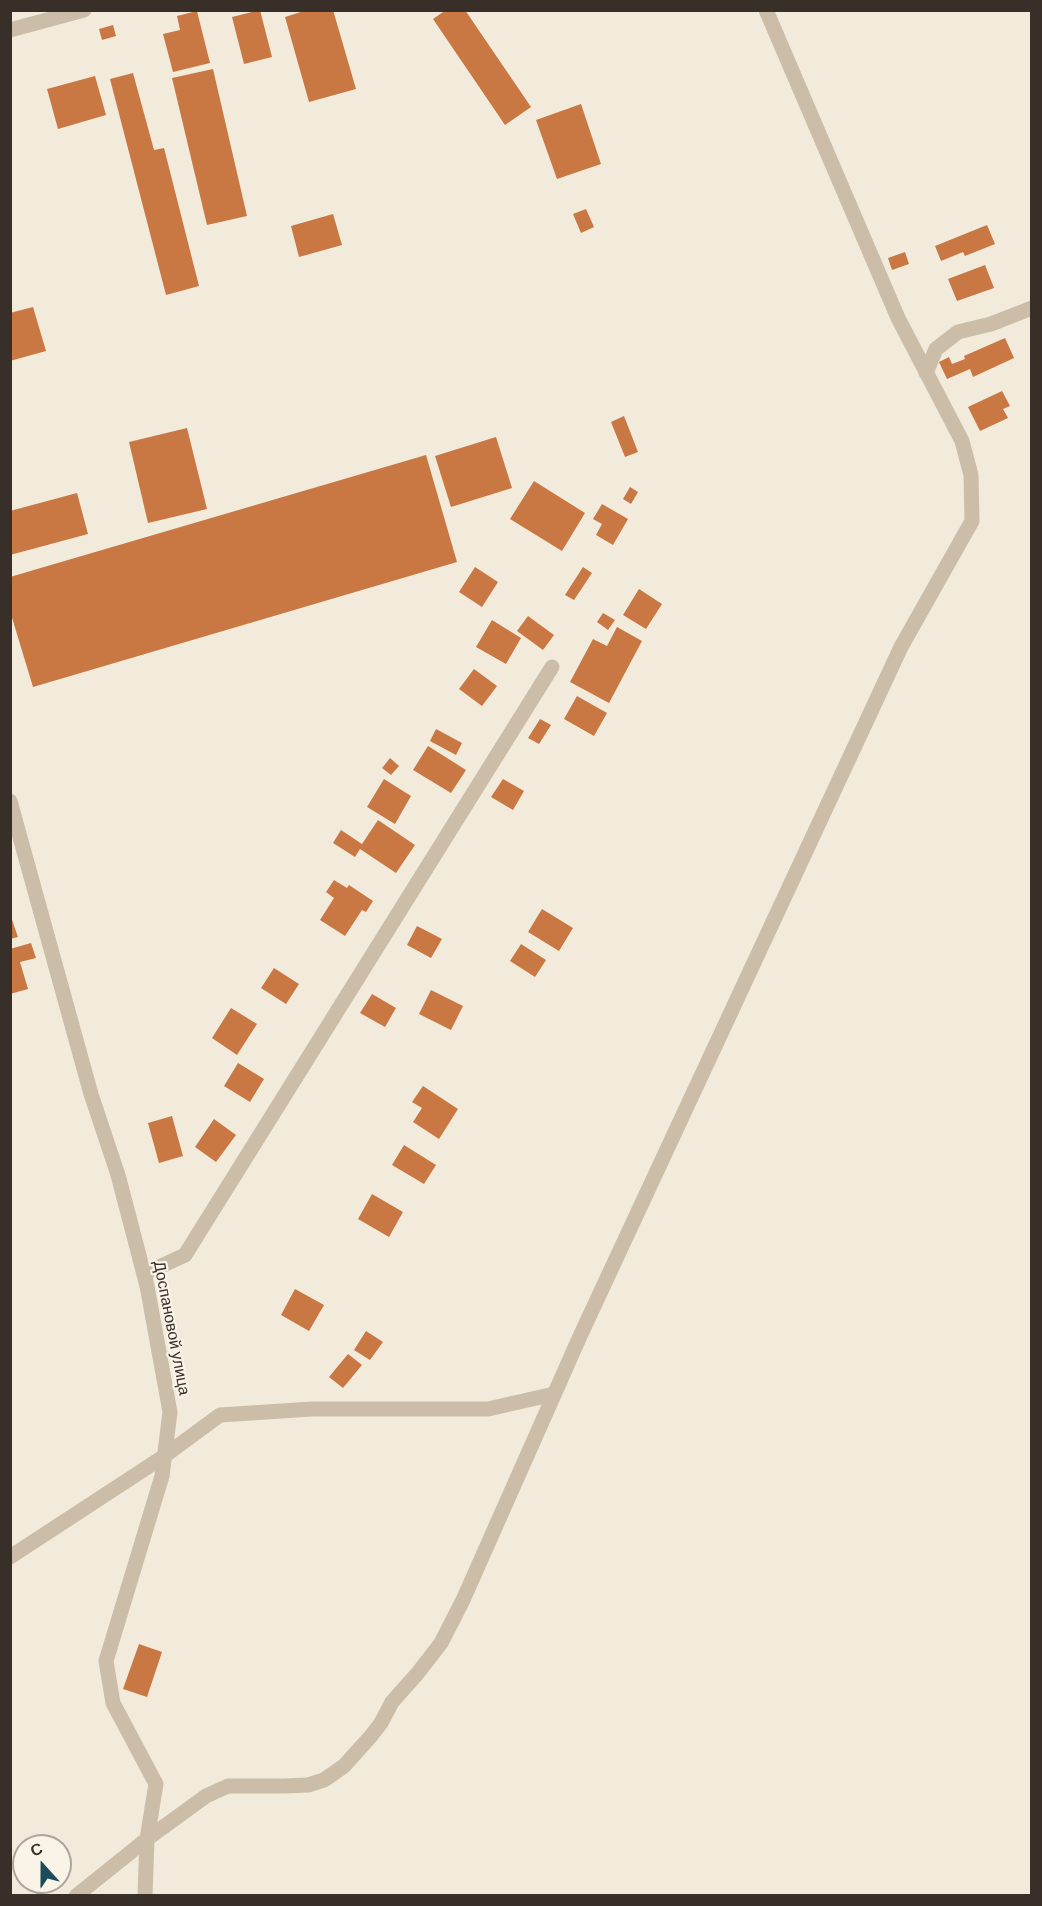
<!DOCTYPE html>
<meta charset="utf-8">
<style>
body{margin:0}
#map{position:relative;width:1042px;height:1906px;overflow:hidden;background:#f2ebdb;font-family:Barlow,sans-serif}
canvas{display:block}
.frame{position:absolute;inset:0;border:12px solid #372f28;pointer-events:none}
.north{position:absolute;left:12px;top:1834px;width:60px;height:60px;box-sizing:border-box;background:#faf4e8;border:2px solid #aca59b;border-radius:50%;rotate:339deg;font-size:16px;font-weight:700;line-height:24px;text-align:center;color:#372f28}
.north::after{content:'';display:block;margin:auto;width:21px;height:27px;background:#1c4c59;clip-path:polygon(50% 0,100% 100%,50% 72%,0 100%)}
</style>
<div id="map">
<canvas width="1042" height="1906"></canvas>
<div class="frame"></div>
<div class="north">С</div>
</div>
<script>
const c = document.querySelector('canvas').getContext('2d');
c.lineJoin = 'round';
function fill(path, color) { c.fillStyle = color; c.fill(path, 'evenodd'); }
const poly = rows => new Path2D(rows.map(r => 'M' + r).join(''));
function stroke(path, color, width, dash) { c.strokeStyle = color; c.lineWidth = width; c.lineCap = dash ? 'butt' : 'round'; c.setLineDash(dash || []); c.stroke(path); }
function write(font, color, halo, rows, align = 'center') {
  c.font = font + ' Barlow,sans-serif'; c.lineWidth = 4.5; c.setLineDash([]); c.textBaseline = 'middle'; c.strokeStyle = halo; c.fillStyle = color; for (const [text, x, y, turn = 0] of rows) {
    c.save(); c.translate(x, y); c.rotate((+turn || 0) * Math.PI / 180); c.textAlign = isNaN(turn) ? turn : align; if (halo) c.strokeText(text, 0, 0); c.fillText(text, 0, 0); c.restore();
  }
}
const building = poly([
 [260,10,272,57,244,64,232,17],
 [307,10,333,10,356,89,309,102,285,17],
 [446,10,465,10,531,107,505,125,433,19],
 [197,11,210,63,173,72,163,34,180,30,177,16],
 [113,25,116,36,102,40,99,29],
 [213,69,247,216,207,225,172,78],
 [133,73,154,150,164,148,199,286,166,295,110,79],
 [95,76,106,115,58,129,47,89],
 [581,104,601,164,557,179,536,120],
 [586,209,594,227,581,233,573,214],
 [333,214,342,245,299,257,291,226],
 [987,225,995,244,965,256,963,252,941,261,935,246],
 [905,252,909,264,892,270,888,258],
 [985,265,994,288,957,301,948,279],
 [33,307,46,351,10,361,10,313],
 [1005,338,1014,358,973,377,970,369,947,379,939,362,949,357,952,364,965,359,964,356],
 [1002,391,1010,406,1003,409,1008,418,980,431,968,407],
 [624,416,638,452,625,457,611,422],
 [187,428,207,509,148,523,129,442],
 [496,437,512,488,451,507,435,456],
 [426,455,457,562,33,687,10,611,10,577],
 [534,481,585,513,562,551,510,519],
 [630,487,638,492,631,504,623,499],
 [77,493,88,534,10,555,10,511],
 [602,504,628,519,613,545,596,535,602,524,593,519],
 [475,567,498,582,482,607,459,592],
 [583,567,592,573,574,600,565,595],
 [639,589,662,604,646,629,623,615],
 [603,613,615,620,608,630,597,622],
 [528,616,554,635,543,650,517,631],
 [492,620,521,638,506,664,476,647],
 [617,627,642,641,609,703,570,682,593,639,607,646],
 [474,669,497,686,482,706,459,689],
 [577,696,607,713,594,736,564,719],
 [540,719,551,725,539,744,528,738],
 [436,729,462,743,456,755,430,741],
 [428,746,466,770,451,793,413,770],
 [390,758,399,766,391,775,382,768],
 [384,779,411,796,395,824,367,807],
 [503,779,524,791,513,810,491,797],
 [378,820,415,845,396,873,360,849,355,857,333,843,341,830,362,844],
 [334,880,347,888,349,885,373,901,366,912,362,910,345,936,320,920,334,898,326,892],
 [542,909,573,928,559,951,528,932],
 [10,914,18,937,10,939],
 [417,926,442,939,431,958,407,945],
 [31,943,36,958,20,962,28,989,10,994,10,949],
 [521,944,546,960,535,977,510,961],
 [274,968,299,984,286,1004,261,988],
 [431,990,463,1006,451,1030,419,1014],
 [372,994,396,1008,385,1027,360,1013],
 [231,1008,257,1024,237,1055,212,1038],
 [238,1063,264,1079,250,1102,224,1086],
 [423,1086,458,1109,439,1139,413,1122,422,1108,412,1102],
 [172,1116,183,1156,159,1163,148,1123],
 [214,1119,236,1135,216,1162,195,1147],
 [404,1145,436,1165,424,1184,392,1165],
 [372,1194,403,1212,389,1237,358,1219],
 [295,1289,324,1305,309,1331,281,1315],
 [366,1331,383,1342,370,1360,354,1350],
 [348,1354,362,1365,343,1388,329,1377],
 [139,1644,162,1652,147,1697,123,1689]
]);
const minor = poly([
 [10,30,84,10],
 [926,373,936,349,958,332,991,324,1032,308],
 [10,801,91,1094,118,1175,147,1286,170,1412,162,1476,106,1661,113,1703,156,1784,147,1839,145,1896],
 [144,1274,185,1255,552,667],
 [10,1557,163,1457,220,1415,312,1409,488,1409,554,1394],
 [76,1896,147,1839,206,1796,228,1786,284,1786,308,1785,324,1780,344,1766,371,1736,381,1723,392,1702,417,1674,441,1643,463,1600,581,1334,901,647,972,521,971,475,962,441,898,318,766,10]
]);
const streetNames = [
 ["Доспановой улица",172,1328,79]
];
fill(building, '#c97743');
stroke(minor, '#cbbda7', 15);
write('16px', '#372f28', '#faf4e8', streetNames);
</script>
